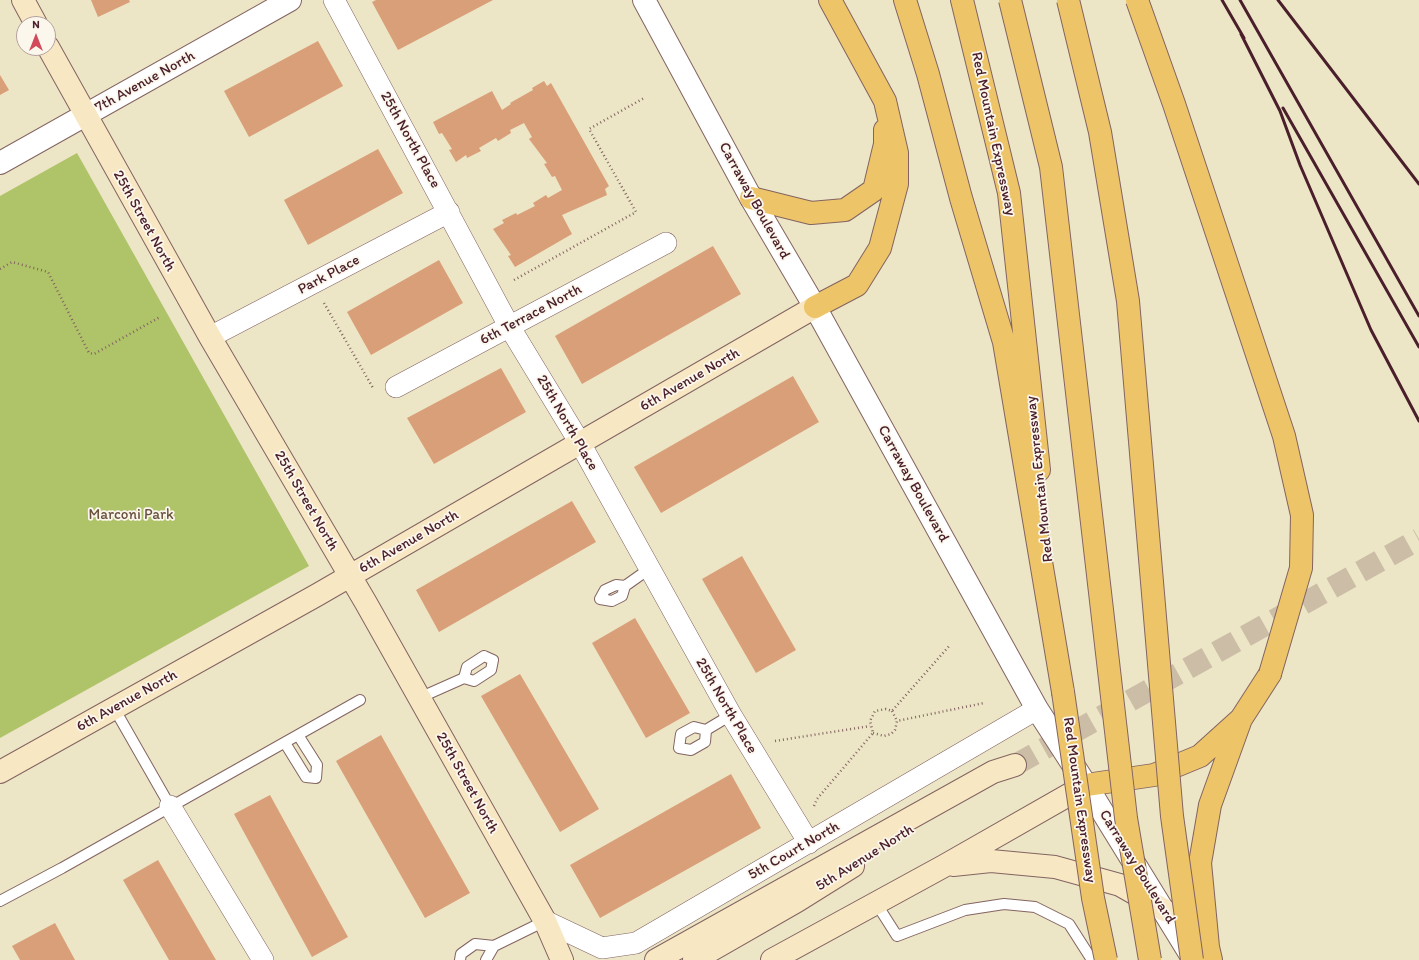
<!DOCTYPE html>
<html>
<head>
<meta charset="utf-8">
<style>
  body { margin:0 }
  #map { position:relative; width:1419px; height:960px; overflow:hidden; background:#ece5c6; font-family:Itim,sans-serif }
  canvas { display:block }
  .north { position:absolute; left:16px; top:16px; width:40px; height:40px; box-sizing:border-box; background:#fbf7ec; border:1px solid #b4a19f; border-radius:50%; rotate:0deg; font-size:11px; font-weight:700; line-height:16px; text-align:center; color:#4a1f2b }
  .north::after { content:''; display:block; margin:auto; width:14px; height:18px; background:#d1495b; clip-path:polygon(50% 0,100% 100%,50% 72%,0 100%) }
</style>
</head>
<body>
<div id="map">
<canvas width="1419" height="960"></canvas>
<div class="north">N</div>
</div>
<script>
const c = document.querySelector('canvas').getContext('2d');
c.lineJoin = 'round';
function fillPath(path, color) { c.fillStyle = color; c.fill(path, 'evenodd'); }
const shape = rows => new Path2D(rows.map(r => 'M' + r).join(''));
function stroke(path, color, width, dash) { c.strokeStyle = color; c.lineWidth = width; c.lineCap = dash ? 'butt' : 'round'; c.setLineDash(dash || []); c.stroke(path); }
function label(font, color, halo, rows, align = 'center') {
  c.font = font + ' Itim,sans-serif'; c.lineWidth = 3.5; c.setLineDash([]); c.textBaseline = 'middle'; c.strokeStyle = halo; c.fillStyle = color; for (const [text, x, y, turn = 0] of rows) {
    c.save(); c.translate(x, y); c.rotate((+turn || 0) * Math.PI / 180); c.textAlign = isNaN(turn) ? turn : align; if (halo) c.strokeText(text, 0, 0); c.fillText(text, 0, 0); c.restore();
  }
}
fillPath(shape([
  [77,153,309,566,0,738,0,196]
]), '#afc368');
fillPath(shape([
  [91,0,129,0,130,2,98,17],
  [376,0,493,0,398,50,372,2],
  [318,41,343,86,249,137,224,91],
  [0,75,9,90,0,95],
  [544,81,547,86,551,83,609,186,605,189,607,195,562,215,572,234,515,267,508,256,511,255,493,229,504,223,502,220,516,213,517,215,535,206,533,203,546,195,548,198,562,190,555,176,552,177,544,164,547,163,529,139,532,137,524,123,510,130,511,133,498,141,496,138,479,148,481,151,467,158,466,155,456,162,449,150,452,149,442,133,439,134,433,122,492,91,502,110,511,104,510,103,533,90,532,88],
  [378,149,403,193,308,245,284,200],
  [713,246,741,294,582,384,555,336],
  [439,260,463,303,371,355,347,312],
  [501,368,526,412,434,464,407,418],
  [793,376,819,422,661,513,634,467],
  [572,501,596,542,439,632,416,590],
  [742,556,796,650,756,673,702,579],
  [635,618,690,713,646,738,592,643],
  [520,674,599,809,560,832,481,696],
  [381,735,470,893,425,918,336,761],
  [731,774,761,828,600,918,570,865],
  [270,795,348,937,312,957,234,814],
  [158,860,216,960,169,960,123,880],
  [55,923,75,960,20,960,12,946]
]), '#d99f78');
stroke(shape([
  [1015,765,1419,539]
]), '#ccbda7', 22, [22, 11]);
const service = shape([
  [625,586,622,596,612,601,600,599,605,590,616,585,625,586,649,569],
  [484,656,493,660,491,670,474,681,464,678,467,667,484,656],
  [419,698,464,678],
  [114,708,170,806],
  [706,730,705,742,691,750,679,748,681,734,694,727,706,730,731,715],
  [285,743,306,777,316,778,317,765,298,735],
  [0,901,62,868,360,700],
  [876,903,897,936,965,910,1004,904,1035,907,1069,924,1092,960],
  [460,960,461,954,475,944,494,946,545,921],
  [486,960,494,946]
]);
const minor = shape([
  [334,0,509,326,580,443,731,715,809,843],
  [210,337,449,212],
  [396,387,666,243],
  [170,806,263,960],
  [545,921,602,948,636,943,1037,709]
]);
const tertiary = shape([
  [644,0,751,198,815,307,1037,709,1086,785,1192,957],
  [0,163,290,0]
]);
const secondary = shape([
  [23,0,36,24],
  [48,47,210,337,366,603,545,921,562,960],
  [0,772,317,595,815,307],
  [953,865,991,861,1055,867,1120,885,1164,910],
  [656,960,993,772,1015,765],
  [694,960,797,901,853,866],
  [772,960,944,866,1086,785]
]);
const motorway = shape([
  [905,0,928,74,961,198,1004,342,1063,692],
  [962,0,1009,193,1039,470],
  [751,198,811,213,845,210,874,190,885,144,885,130],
  [815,307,857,285,880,248,897,184,897,153,885,101,830,0],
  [1086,785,1154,775,1200,756,1241,719,1270,674],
  [1211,960,1208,947,1200,863,1210,805,1241,719]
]);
stroke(service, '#836461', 12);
stroke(minor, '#836461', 22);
stroke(tertiary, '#836461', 24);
stroke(secondary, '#836461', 24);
stroke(motorway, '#836461', 24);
stroke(shape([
  [0,269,12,262,48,272,89,353,94,354,160,317],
  [514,280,636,212,589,129,644,98],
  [324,303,373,388],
  [892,711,897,721],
  [873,733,884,736,891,734,895,730,897,721,984,703],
  [775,741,870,726],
  [814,806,817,799,873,733,870,721,875,711,886,709,892,711,950,645]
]), '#836461', 2.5, [1, 3]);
stroke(service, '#fff', 10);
stroke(minor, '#fff', 21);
stroke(tertiary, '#fff', 22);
stroke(secondary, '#f8e7c3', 22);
stroke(motorway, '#eec469', 22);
stroke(shape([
  [1222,0,1244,38],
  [1240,0,1419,316],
  [1278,0,1419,184],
  [1241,34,1280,111,1300,165,1371,330,1419,421],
  [1283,108,1419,347]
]), '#4a1f2b', 3);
const motorwayBridge = shape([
  [1010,0,1051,167,1126,818,1150,960],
  [1068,0,1100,132,1128,301,1172,816,1192,960],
  [1137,0,1174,104,1284,436,1302,515,1301,568,1270,674],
  [1063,692,1093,898,1106,960]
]);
stroke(motorwayBridge, '#836461', 24, []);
stroke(motorwayBridge, '#eec469', 22);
label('15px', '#4a1f2b', '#fbf7ec', [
  ["7th Avenue North",145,82,-29],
  ["Red Mountain Expressway",993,134,78],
  ["25th North Place",410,140,61],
  ["Carraway Boulevard",754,201,61],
  ["25th Street North",144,221,61],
  ["Park Place",329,275,-28],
  ["6th Terrace North",531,315,-28],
  ["6th Avenue North",690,380,-30],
  ["25th North Place",567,423,60],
  ["Red Mountain Expressway",1040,479,-96],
  ["Carraway Boulevard",913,484,61],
  ["25th Street North",306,501,60],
  ["6th Avenue North",409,542,-30],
  ["6th Avenue North",127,701,-29],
  ["25th North Place",726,706,60],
  ["25th Street North",467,783,61],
  ["Red Mountain Expressway",1079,800,82],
  ["5th Court North",794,851,-30],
  ["5th Avenue North",865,858,-32],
  ["Carraway Boulevard",1137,867,58]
]);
label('15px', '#68503d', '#fbf7ec', [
  ["Marconi Park",131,515]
]);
</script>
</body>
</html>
